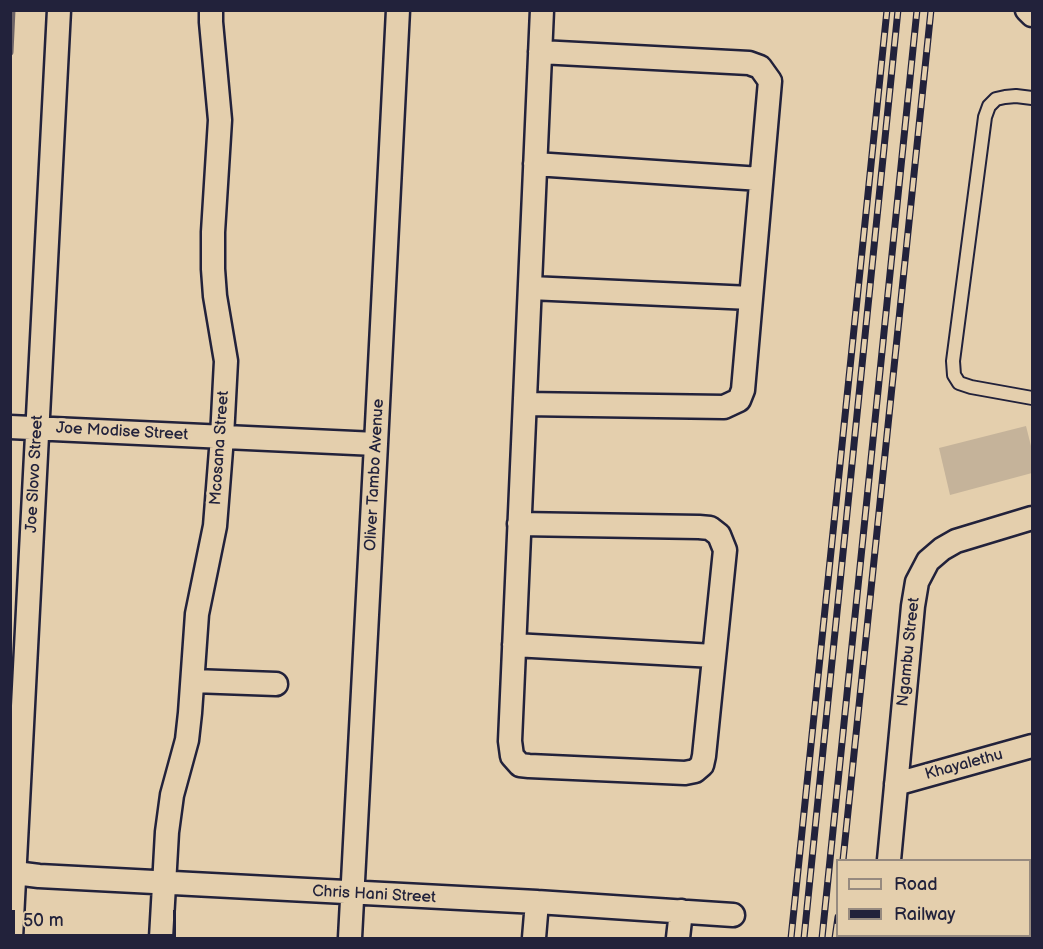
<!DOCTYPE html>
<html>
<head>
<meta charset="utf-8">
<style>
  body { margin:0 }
  #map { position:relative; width:1043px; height:949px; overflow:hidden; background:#e4cfad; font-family:"Balsamiq Sans",sans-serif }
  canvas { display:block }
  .frame { position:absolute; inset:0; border:12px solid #22223b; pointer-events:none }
  .legend { position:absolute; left:836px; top:859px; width:195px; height:78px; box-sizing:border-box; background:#e4cfad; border:2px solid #968a7f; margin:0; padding:8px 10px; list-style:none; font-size:18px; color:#22223b }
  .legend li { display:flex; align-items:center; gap:12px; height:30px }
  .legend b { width:30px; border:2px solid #968a7f }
  .scale { position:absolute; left:12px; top:910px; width:164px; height:27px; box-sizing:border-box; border:3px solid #22223b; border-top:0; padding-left:8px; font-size:18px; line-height:21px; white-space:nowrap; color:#22223b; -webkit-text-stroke:4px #e4cfad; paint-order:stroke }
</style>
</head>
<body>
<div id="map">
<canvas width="1043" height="949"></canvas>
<div class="frame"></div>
<ul class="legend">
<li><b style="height:8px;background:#e4cfad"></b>Road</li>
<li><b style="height:8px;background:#22223b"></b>Railway</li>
</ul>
<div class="scale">50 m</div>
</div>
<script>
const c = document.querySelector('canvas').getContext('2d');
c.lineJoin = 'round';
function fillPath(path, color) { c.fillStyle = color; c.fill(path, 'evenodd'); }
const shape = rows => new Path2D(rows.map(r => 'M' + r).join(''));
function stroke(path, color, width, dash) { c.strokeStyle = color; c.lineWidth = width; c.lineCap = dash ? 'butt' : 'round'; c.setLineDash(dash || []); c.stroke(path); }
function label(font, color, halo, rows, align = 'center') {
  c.font = font + ' "Balsamiq Sans",sans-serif'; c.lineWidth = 6; c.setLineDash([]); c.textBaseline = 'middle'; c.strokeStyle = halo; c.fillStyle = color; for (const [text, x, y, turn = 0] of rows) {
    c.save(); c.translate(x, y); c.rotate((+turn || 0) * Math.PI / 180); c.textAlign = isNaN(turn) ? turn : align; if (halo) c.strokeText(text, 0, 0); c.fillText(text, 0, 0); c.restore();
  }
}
fillPath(shape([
  [1026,426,1032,450,1032,473,950,495,939,448]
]), '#c5b39a');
stroke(shape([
  [10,52,12,10]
]), '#6c6366', 7);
const service = shape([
  [1032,98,1016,96,1005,97,996,99,989,106,985,117,953,361,954,375,959,383,971,387,1032,398]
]);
const minor = shape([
  [1027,10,1032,15],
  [535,164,761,179],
  [530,288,751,298],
  [525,404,724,407,739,400,743,390,770,81,760,67,749,63,540,52],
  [10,427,376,444],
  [519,524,699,527,710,528,719,535,725,550,704,756,702,765,695,771,685,773,529,766,520,765,512,756,510,741,542,10],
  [514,645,714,656],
  [193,681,276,684],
  [896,784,1032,746],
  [889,860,913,606,917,582,928,561,942,549,956,541,1032,518],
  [15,873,39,876,537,902,733,915],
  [11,938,59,10],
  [161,938,167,832,172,795,187,740,190,713,197,614,215,526,222,437,226,361,215,296,213,269,213,232,220,120,211,22,211,10],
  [350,938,376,444,398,10],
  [534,938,537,902],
  [678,938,681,911],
  [881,938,882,936]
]);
stroke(service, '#22223b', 16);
stroke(minor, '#22223b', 27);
stroke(service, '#e4cfad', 12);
stroke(minor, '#e4cfad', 22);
const rail = shape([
  [843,860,931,10],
  [791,938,887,10],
  [804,938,898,10],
  [822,938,917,10],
  [835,938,838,917]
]);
stroke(rail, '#22223b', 7);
stroke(rail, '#e4cfad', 4.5, [14]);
label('16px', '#22223b', '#e4cfad', [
  ["Joe Modise Street",122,432,3],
  ["Mcosana Street",220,448,-86],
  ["Joe Slovo Street",35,474,-87],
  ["Oliver Tambo Avenue",375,475,-87],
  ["Ngambu Street",909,652,-84],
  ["Khayalethu",964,765,-15],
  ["Chris Hani Street",374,895,3]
]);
</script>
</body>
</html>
